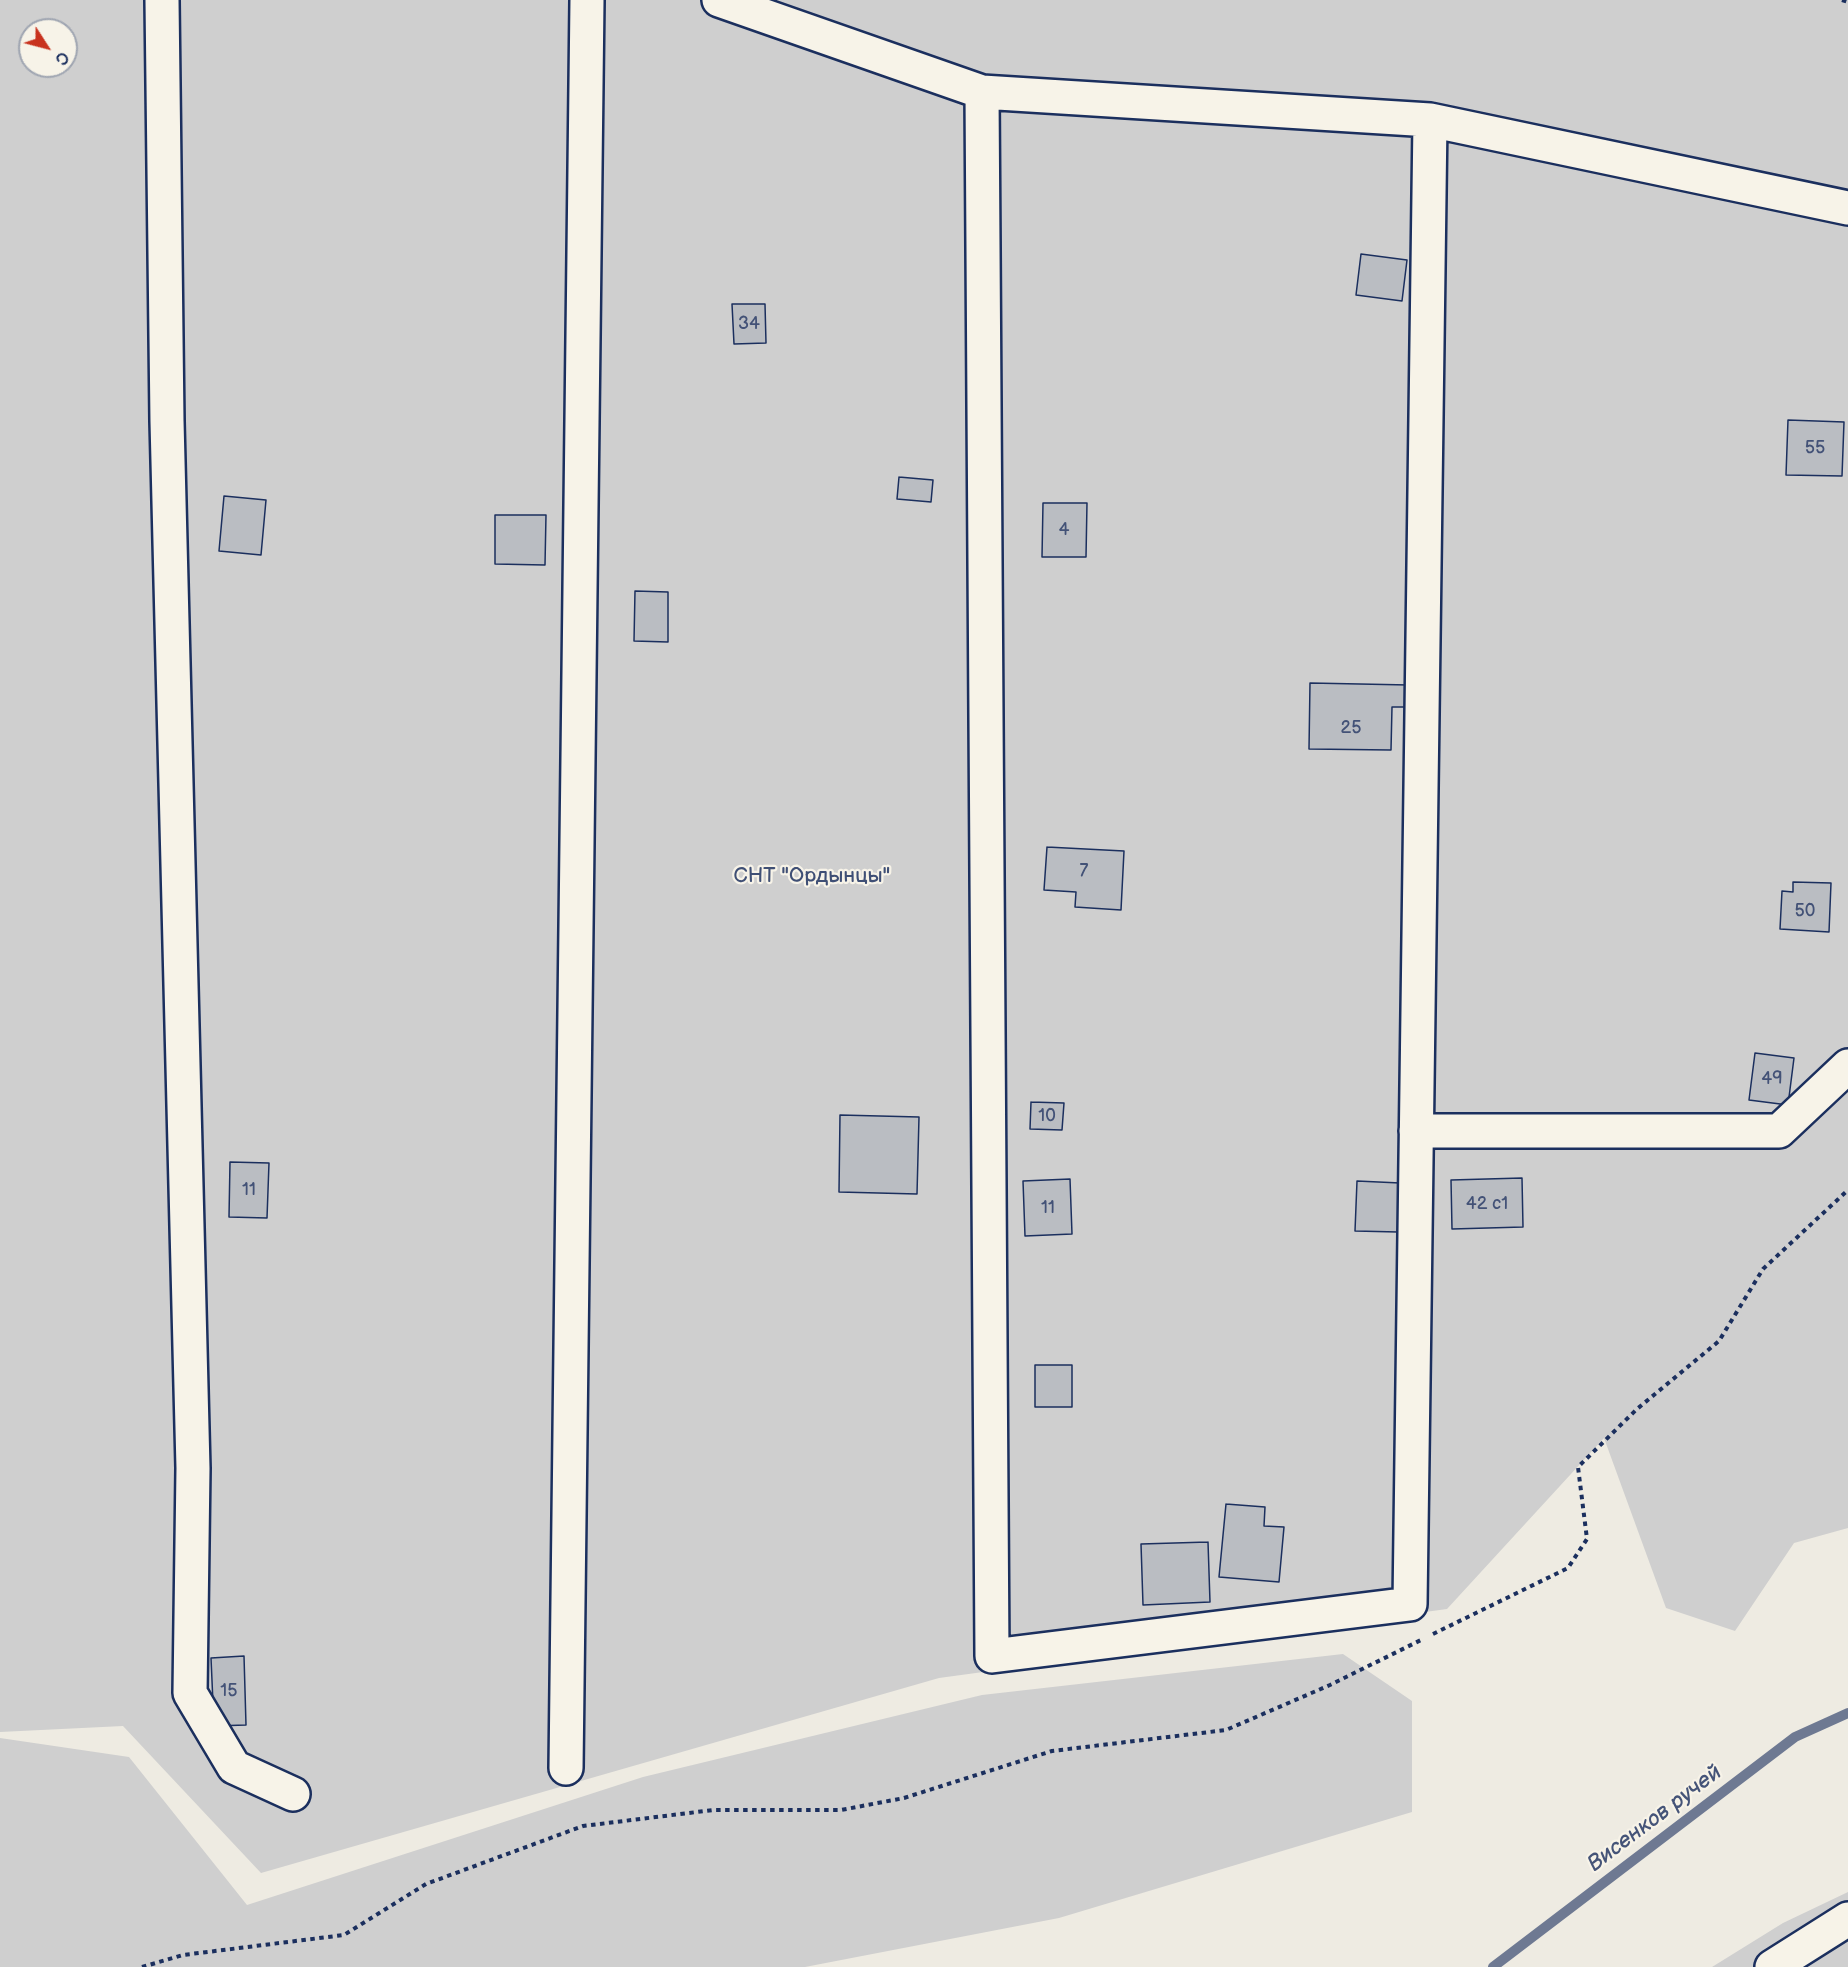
<!DOCTYPE html>
<html>
<head>
<meta charset="utf-8">
<style>
  body { margin:0 }
  #map { position:relative; width:1848px; height:1967px; overflow:hidden; background:#eeebe2; font-family:"Balsamiq Sans",sans-serif }
  canvas { display:block }
  .north { position:absolute; left:18px; top:18px; width:60px; height:60px; box-sizing:border-box; background:#f7f3e8; border:2px solid #9fa5b1; border-radius:50%; rotate:126deg; font-size:16px; font-weight:700; line-height:24px; text-align:center; color:#1b2f5e }
  .north::after { content:''; display:block; margin:auto; width:21px; height:27px; background:#c8321e; clip-path:polygon(50% 0,100% 100%,50% 72%,0 100%) }
</style>
</head>
<body>
<div id="map">
<canvas width="1848" height="1967"></canvas>
<div class="north">С</div>
</div>
<script>
const c = document.querySelector('canvas').getContext('2d');
c.lineJoin = 'round';
function fillPath(path, color) { c.fillStyle = color; c.fill(path, 'evenodd'); }
const shape = rows => new Path2D(rows.map(r => 'M' + r).join(''));
function stroke(path, color, width, dash) { c.strokeStyle = color; c.lineWidth = width; c.lineCap = dash ? 'butt' : 'round'; c.setLineDash(dash || []); c.stroke(path); }
function label(font, color, halo, rows, align = 'center') {
  c.font = font + ' "Balsamiq Sans",sans-serif'; c.lineWidth = 4.5; c.setLineDash([]); c.textBaseline = 'middle'; c.strokeStyle = halo; c.fillStyle = color; for (const [text, x, y, turn = 0] of rows) {
    c.save(); c.translate(x, y); c.rotate((+turn || 0) * Math.PI / 180); c.textAlign = isNaN(turn) ? turn : align; if (halo) c.strokeText(text, 0, 0); c.fillText(text, 0, 0); c.restore();
  }
}
fillPath(shape([
  [0,0,1848,0,1848,1528,1794,1543,1735,1631,1666,1608,1604,1438,1447,1609,939,1678,261,1873,123,1726,0,1732],
  [30,30,66,30,66,66,30,66],
  [1343,1654,1412,1701,1412,1812,1059,1918,805,1967,0,1967,0,1738,129,1757,247,1905,643,1777,982,1695],
  [1848,1892,1848,1967,1712,1967,1783,1923]
]), '#cfcfcf');
stroke(shape([
  [1493,1967,1795,1737,1848,1713]
]), '#6e7992', 10);
const building = shape([
  [1361,254,1407,260,1402,301,1356,295,1361,254],
  [732,304,765,304,766,343,734,344,732,304],
  [1788,420,1844,422,1842,476,1786,475,1788,420],
  [899,477,933,480,931,502,897,499,899,477],
  [224,496,266,500,261,555,219,551,224,496],
  [1043,503,1087,503,1086,557,1042,557,1043,503],
  [495,515,546,515,545,565,495,564,495,515],
  [635,591,668,592,668,642,634,641,635,591],
  [1310,683,1409,685,1408,707,1392,707,1391,750,1309,749,1310,683],
  [1047,847,1124,851,1121,910,1075,907,1076,892,1044,890,1047,847],
  [1793,882,1831,883,1829,932,1780,929,1782,891,1793,892,1793,882],
  [1755,1053,1794,1058,1788,1105,1749,1100,1755,1053],
  [1031,1102,1064,1103,1062,1130,1030,1129,1031,1102],
  [840,1115,919,1117,917,1194,839,1192,840,1115],
  [230,1162,269,1163,267,1218,229,1217,230,1162],
  [1522,1178,1523,1227,1452,1229,1451,1180,1522,1178],
  [1070,1179,1072,1234,1025,1236,1023,1181,1070,1179],
  [1357,1181,1400,1183,1398,1232,1355,1231,1357,1181],
  [1035,1365,1072,1365,1072,1407,1035,1407,1035,1365],
  [1226,1504,1265,1507,1264,1526,1284,1527,1279,1582,1219,1577,1226,1504],
  [1208,1542,1210,1602,1143,1605,1141,1544,1208,1542],
  [244,1656,246,1725,214,1726,211,1658,244,1656]
]);
fillPath(building, '#babdc2');
stroke(building, '#1b2f5e', 1.5);
const minor = shape([
  [162,0,167,421,193,1468,190,1693,234,1767,293,1794],
  [719,0,982,92,1430,120,1848,208],
  [982,92,992,1656,1410,1604,1430,120],
  [1416,1131,1779,1131,1848,1066],
  [566,1768,587,0],
  [1772,1967,1848,1919]
]);
stroke(minor, '#1b2f5e', 38);
stroke(shape([
  [1842,0,1848,2],
  [1433,1634,1568,1568,1587,1539,1578,1467,1637,1409,1719,1341,1763,1269,1848,1190],
  [142,1967,183,1955,344,1935,426,1884,583,1826,713,1810,841,1810,904,1798,1052,1751,1226,1730,1330,1685,1421,1640]
]), '#1b2f5e', 4, [4.5, 4.5]);
stroke(minor, '#f7f3e8', 33);
label('18px', '#435277', null, [
  ["34",749,324],
  ["55",1815,448],
  ["4",1064,530],
  ["25",1351,728],
  ["7",1084,871],
  ["50",1805,911],
  ["49",1772,1079],
  ["10",1047,1116],
  ["11",249,1190],
  ["42 с1",1487,1204],
  ["11",1048,1208],
  ["15",229,1691]
]);
label('21px', '#3f4f75', '#f7f3e8', [
  ["СНТ \"Ордынцы\"",812,877]
]);
label('italic 22px', '#455478', '#f7f3e8', [
  ["Висенков ручей",1655,1819,-37]
]);
</script>
</body>
</html>
